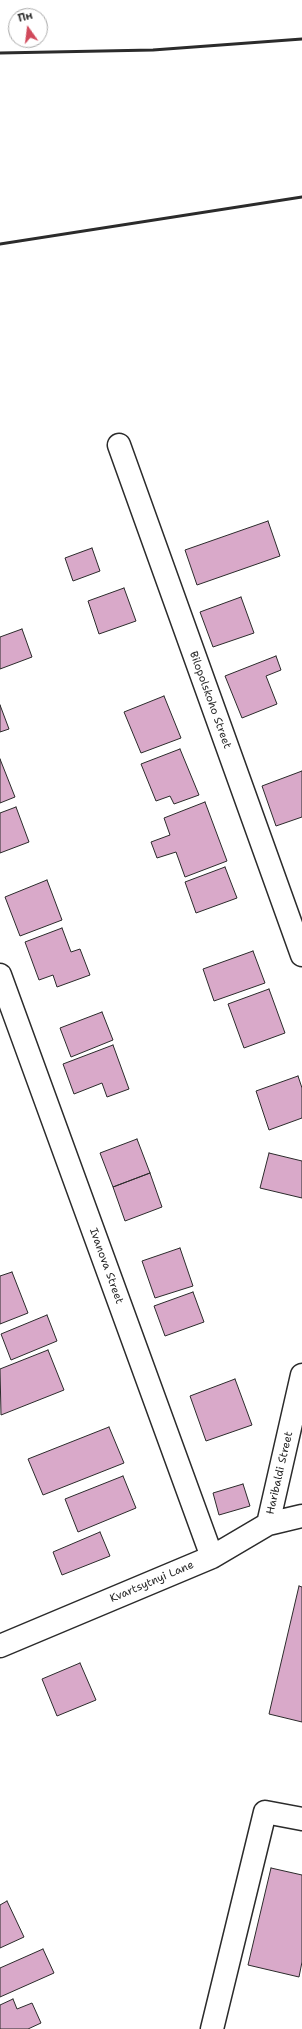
<!DOCTYPE html>
<html>
<head>
<meta charset="utf-8">
<style>
  body { margin:0 }
  #map { position:relative; width:302px; height:2029px; overflow:hidden; background:#fff; font-family:"Shantell Sans",sans-serif }
  canvas { display:block }
  .north { position:absolute; left:8px; top:8px; width:40px; height:40px; box-sizing:border-box; background:#fff; border:1px solid #aaa; border-radius:50%; rotate:346deg; font-size:11px; font-weight:700; line-height:16px; text-align:center; color:#2b2b2b }
  .north::after { content:''; display:block; margin:auto; width:14px; height:18px; background:#d1495b; clip-path:polygon(50% 0,100% 100%,50% 72%,0 100%) }
</style>
</head>
<body>
<div id="map">
<canvas width="302" height="2029"></canvas>
<div class="north">Пн</div>
</div>
<script>
const c = document.querySelector('canvas').getContext('2d');
c.lineJoin = 'round';
function fillPath(path, color) { c.fillStyle = color; c.fill(path, 'evenodd'); }
const shape = rows => new Path2D(rows.map(r => 'M' + r).join(''));
function stroke(path, color, width, dash) { c.strokeStyle = color; c.lineWidth = width; c.lineCap = dash ? 'butt' : 'round'; c.setLineDash(dash || []); c.stroke(path); }
function label(font, color, halo, rows, align = 'center') {
  c.font = font + ' "Shantell Sans",sans-serif'; c.lineWidth = 3; c.setLineDash([]); c.textBaseline = 'middle'; c.strokeStyle = halo; c.fillStyle = color; for (const [text, x, y, turn = 0] of rows) {
    c.save(); c.translate(x, y); c.rotate((+turn || 0) * Math.PI / 180); c.textAlign = isNaN(turn) ? turn : align; if (halo) c.strokeText(text, 0, 0); c.fillText(text, 0, 0); c.restore();
  }
}
const building = shape([
  [268,521,280,556,197,585,185,550,268,521],
  [92,548,100,571,73,581,65,558,92,548],
  [124,588,136,621,99,634,88,601,124,588],
  [241,597,254,633,213,647,200,612,241,597],
  [22,629,32,657,0,669,0,637,22,629],
  [276,656,281,670,266,676,277,704,242,718,225,676,276,656],
  [164,696,181,738,141,753,124,712,164,696],
  [0,705,9,729,0,732,0,705],
  [180,749,199,795,174,804,170,796,156,801,141,764,180,749],
  [0,759,15,797,0,803,0,759],
  [302,771,302,817,276,826,262,786,302,771],
  [205,802,227,861,185,877,176,852,157,858,151,842,170,835,164,818,205,802],
  [16,807,29,842,0,853,0,813,16,807],
  [225,867,237,898,196,913,185,882,225,867],
  [47,880,62,920,20,936,5,897,47,880],
  [62,928,71,952,80,949,90,975,57,987,53,975,39,980,25,942,62,928],
  [253,951,265,983,214,1001,203,969,253,951],
  [269,989,285,1033,244,1048,228,1004,269,989],
  [102,1012,113,1040,71,1057,60,1028,102,1012],
  [113,1045,129,1089,107,1097,102,1083,74,1094,63,1064,113,1045],
  [298,1076,302,1088,302,1118,269,1130,256,1091,298,1076],
  [137,1139,150,1173,113,1187,100,1153,137,1139],
  [269,1153,302,1161,302,1198,260,1188,269,1153],
  [150,1173,162,1207,125,1221,113,1187,150,1173],
  [180,1248,193,1286,155,1298,142,1261,180,1248],
  [12,1272,28,1313,0,1324,0,1276,12,1272],
  [193,1292,204,1322,165,1336,154,1306,193,1292],
  [47,1315,57,1341,11,1360,1,1334,47,1315],
  [48,1350,64,1390,1,1415,0,1369,48,1350],
  [235,1379,252,1425,206,1441,190,1396,235,1379],
  [109,1427,124,1463,43,1495,28,1459,109,1427],
  [123,1476,136,1508,78,1532,65,1499,123,1476],
  [243,1484,250,1506,219,1515,213,1493,243,1484],
  [100,1532,110,1556,62,1575,53,1552,100,1532],
  [299,1586,302,1587,302,1722,269,1714,299,1586],
  [80,1663,96,1700,57,1716,42,1679,80,1663],
  [271,1868,302,1875,302,1962,299,1977,248,1965,271,1868],
  [7,1901,24,1937,0,1948,0,1905,7,1901],
  [43,1949,54,1973,0,1997,0,1968,43,1949],
  [13,1999,17,2009,32,2003,41,2023,28,2029,0,2029,0,2005,13,1999]
]);
fillPath(building, '#d9a9c9');
stroke(building, '#2b2b2b', 1);
const minor = shape([
  [119,445,302,955],
  [0,975,212,1557],
  [268,1524,302,1375],
  [0,1646,212,1557,268,1524,302,1516],
  [212,2029,265,1812,302,1819]
]);
stroke(minor, '#2b2b2b', 25);
stroke(minor, '#fff', 22);
stroke(shape([
  [0,53,153,50,302,39],
  [0,244,302,197]
]), '#2b2b2b', 3);
label('11px', '#2b2b2b', '#fff', [
  ["Bilopolskoho Street",210,700,70],
  ["Ivanova Street",106,1266,70],
  ["Haribaldi Street",280,1473,-77],
  ["Kvartsytnyi Lane",152,1582,-23]
]);
</script>
</body>
</html>
